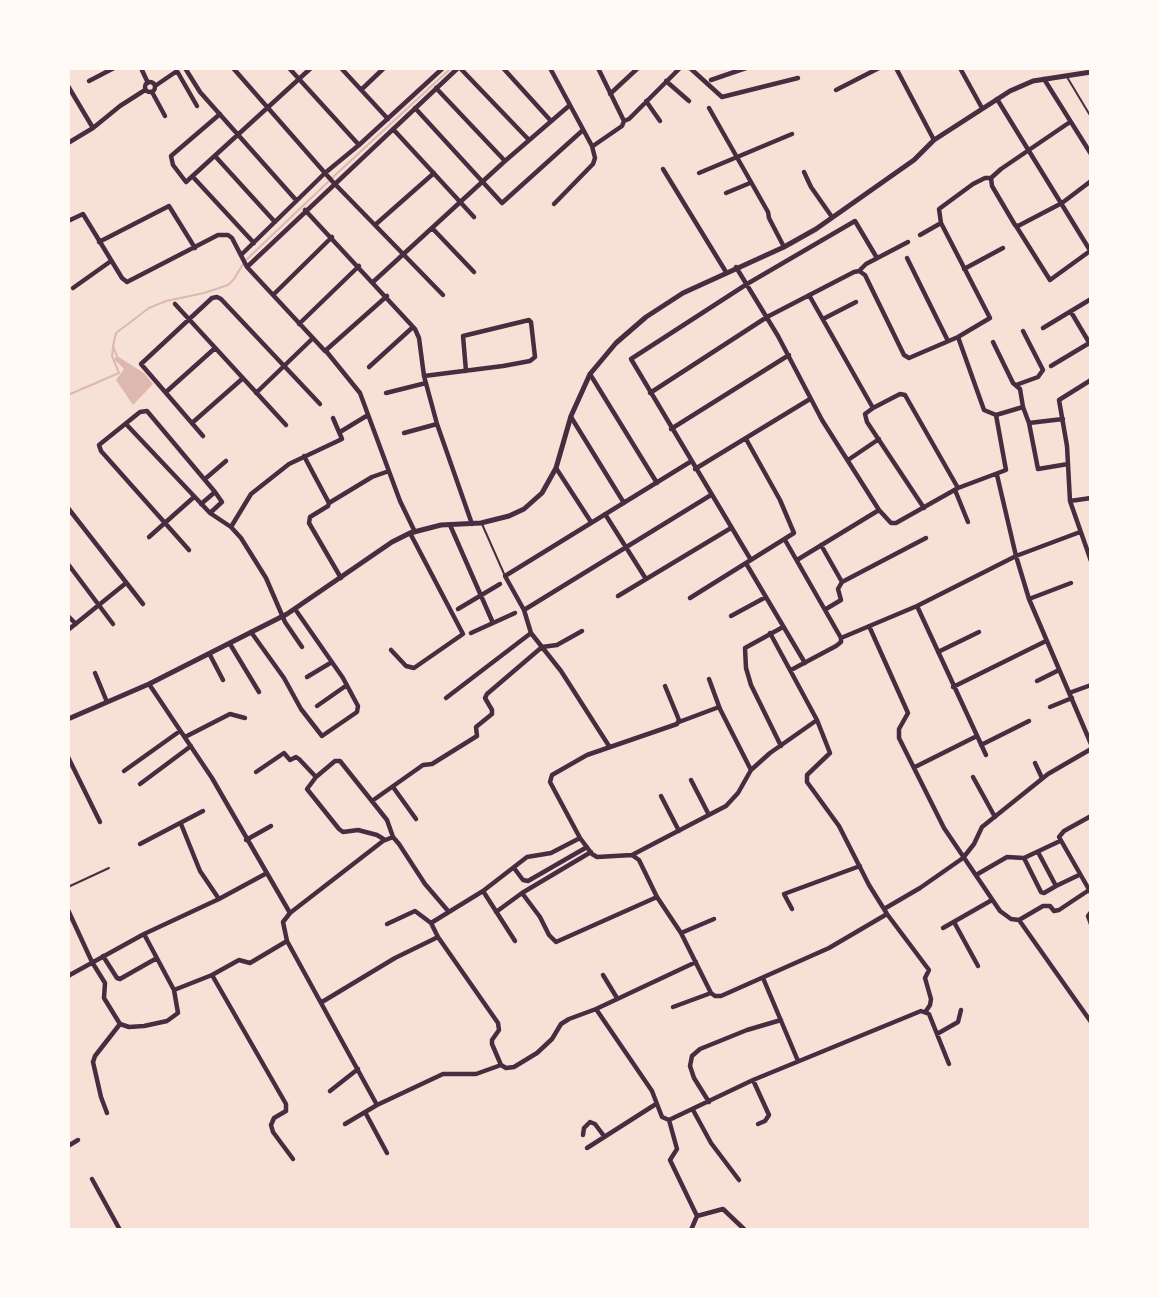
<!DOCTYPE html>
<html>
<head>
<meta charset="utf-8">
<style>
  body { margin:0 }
  #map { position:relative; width:1159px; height:1298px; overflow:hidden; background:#f7e1d7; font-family:"Varela Round",sans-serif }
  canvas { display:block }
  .frame { position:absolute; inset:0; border:70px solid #fffaf5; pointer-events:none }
</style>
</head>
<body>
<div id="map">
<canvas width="1159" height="1298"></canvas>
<div class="frame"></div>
</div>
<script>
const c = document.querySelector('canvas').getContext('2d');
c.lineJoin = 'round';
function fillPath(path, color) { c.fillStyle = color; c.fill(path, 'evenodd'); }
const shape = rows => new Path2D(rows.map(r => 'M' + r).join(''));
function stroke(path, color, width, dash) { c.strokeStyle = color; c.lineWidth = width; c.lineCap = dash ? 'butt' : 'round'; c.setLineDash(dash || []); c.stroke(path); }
fillPath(shape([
  [117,356,144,373,153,384,133,405,116,380,124,369,114,359]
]), '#dcb8b0');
stroke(shape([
  [332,178,451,68],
  [246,260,328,182],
  [117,356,113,346,116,333,149,308,166,301,204,293,228,285,234,279,243,264],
  [68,395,119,373,112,356,113,348]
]), '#dcb8b0', 2);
stroke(shape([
  [1067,77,1091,117],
  [482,524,505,576],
  [68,887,109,868]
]), '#4a2c40', 2);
stroke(shape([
  [141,68,148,83],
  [185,68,200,92,296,200],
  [233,68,332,181,443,295],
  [289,68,359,145],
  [341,68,388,119],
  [460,68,529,140],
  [503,68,551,121],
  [550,68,592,146,595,158,593,164,554,204],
  [598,68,624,121],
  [690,68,722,97,798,78],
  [896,68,934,140],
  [960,68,982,108],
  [1044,79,1091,154],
  [711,80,746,68],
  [89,81,114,68],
  [666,81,689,101],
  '145 87a5 5 0 1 1 10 0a5 5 0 1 1-10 0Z',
  [68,86,93,128],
  [155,86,177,71,197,106],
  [436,88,505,161],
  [361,90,384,68],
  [836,90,879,68],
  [152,92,165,116],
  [610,94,638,68],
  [997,99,1091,252],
  [646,101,660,121],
  [415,108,502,203,583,130],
  [709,108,768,212,769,218,784,247],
  [220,114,171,156,173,165,186,182,311,68],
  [1070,122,1001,169,991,178,992,186,1015,225,1018,226,1062,203,1091,181],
  [393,129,474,217],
  [68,143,93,128,120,106,145,90],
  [593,146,622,126,624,121,629,119,680,68],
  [215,156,275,222],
  [663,169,726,272],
  [804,172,811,187,832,217],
  [699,173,792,134],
  [193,177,254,243],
  [726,193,750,183],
  [305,210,415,329,419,338,424,376,437,424,472,524],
  [68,221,83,214,122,278,127,282,218,235,228,235,232,238,247,267,325,351,387,296],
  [375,225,434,173],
  [1016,226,1050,280,1090,251],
  [433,229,474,272],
  [920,235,941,223],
  [99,242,169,206,195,248],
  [241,255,325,173,359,145,443,68],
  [907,258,948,341],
  [247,267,458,68],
  [736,267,778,336,822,420,879,510,891,523,896,523,958,488,1006,470,996,415],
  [964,269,1003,248],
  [859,271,866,264,908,242],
  [373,282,505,161,570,105],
  [73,288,111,261],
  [273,295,332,237],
  [809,295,873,408],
  [175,304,286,425],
  [1071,312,1090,344],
  [823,319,856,302],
  [299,324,359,266],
  [1043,328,1091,299],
  [958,337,984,410,996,415],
  [993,342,1013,383,1020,389,1023,407],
  [326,351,360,393,400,501,415,532],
  [1051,366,1091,342],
  [369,367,413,327],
  [590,374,657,483],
  [424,376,503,366,530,361,535,357,531,322,529,320,463,336,466,371],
  [1091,380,1059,400,1067,446,1070,501,1091,561],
  [1016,385,1038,377,1043,370,1023,331],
  [166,392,214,349],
  [256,393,312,339],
  [386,393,426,383],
  [650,393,767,317,854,272,859,271,865,275,904,355,909,358,958,337,990,318,941,223,939,209,973,184,985,178,991,178],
  [996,415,1023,407,1029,423,1063,419],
  [571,417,624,503],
  [192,423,242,379],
  [1029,423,1038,469,1068,464],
  [126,424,210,513,231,527,241,538,266,578,285,622,302,647],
  [671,429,789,355],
  [340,432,368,415],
  [404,433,437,424],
  [203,436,141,364,212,298,217,297,221,299,320,404],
  [304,456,329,503,328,506,310,517,309,523,341,578],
  [848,460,879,439],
  [556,468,591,522],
  [695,469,810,399],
  [997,475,1016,556,1029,599,1091,744],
  [205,479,226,461],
  [955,490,968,522],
  [1070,501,1091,498],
  [329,503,372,477,389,471],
  [68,508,143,604],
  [924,508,867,422,865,414,873,408,900,394,905,395,958,488],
  [210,513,222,502,215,492],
  [605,514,646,579],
  [450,525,493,623],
  [231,527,251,494,289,464,342,439,333,418],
  [149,537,194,497],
  [785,540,841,638],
  [821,545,842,582],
  [189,550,101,451,99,445,140,412,147,411,215,492,201,504],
  [751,560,631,359,747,284,855,221,877,258],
  [797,560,879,510],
  [68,564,113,624],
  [747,565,805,663],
  [618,596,731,528],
  [690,598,794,533,780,500,746,439],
  [1029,599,1071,583],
  [917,606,986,755],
  [458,609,500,584],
  [826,609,841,600,838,589,842,582,926,538],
  [524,610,711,495],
  [68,616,76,624],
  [731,616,766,597],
  [869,626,908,713,899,729,899,738,944,828,1000,911,1011,919,1019,920,1043,906,1050,906,1054,911,1059,910,1089,890],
  [68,630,126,583],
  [582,631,557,645,542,647,531,633,524,610,505,576,690,462],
  [251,632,284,678,301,709,322,736,357,712,358,706,343,678,295,609],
  [471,633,515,613],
  [770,633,817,720,830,753,807,775,807,782,839,826,869,885,884,909],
  [841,638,917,606,1016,556,1080,532],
  [230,644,259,692],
  [391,650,406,666,414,668,463,634,410,533],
  [938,652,979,632],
  [210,655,223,680],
  [791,670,836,646,841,642,841,638],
  [95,673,107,702],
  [307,677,332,662],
  [709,679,720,709,751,770],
  [1037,681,1059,670],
  [149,684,212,778,290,913],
  [665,686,679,720,677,724,587,755,552,775,550,782,580,838,592,854,597,857,632,855,639,860,657,897,681,933,711,993,715,996,721,996,829,948,887,914,884,909],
  [953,687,1046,641],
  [1069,693,1091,685],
  [446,698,531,633],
  [317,706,347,685],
  [1050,707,1072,698],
  [679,722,719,707],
  [185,737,230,714,245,718],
  [981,745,1029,721],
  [781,746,751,685,746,668,745,648,783,627],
  [68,757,100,822],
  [1035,763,1042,778],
  [915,767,977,736],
  [124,771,180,731],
  [256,772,284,753,290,760,296,757,299,759,316,777,335,761,340,761,387,820,393,837],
  [316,777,307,789,339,829,343,832,358,830,377,835,385,840],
  [973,777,995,817],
  [691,780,709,815],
  [140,784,191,746],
  [393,787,416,819],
  [661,796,679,831],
  [372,801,423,765,432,764,477,736,476,727,492,714,492,710,485,698,487,694,542,647,561,671,609,746],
  [1091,816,1064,831,1059,837,1091,893],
  [181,824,200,871,219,899],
  [246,840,271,826],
  [140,844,203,811],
  [632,855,726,806,738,793,751,770,770,753,817,720],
  [1024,858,1041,892,1044,893,1056,886,1038,852],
  [514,868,523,880,528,881,587,847],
  [976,875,1007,857,1024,858,1060,841],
  [1056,886,1079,875],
  [483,891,515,941],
  [522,893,591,852],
  [792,909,784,894,860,866],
  [884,909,920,888,963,858,974,844,982,827,1048,774,1091,749],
  [68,910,92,962,105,983,104,998,120,1024],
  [449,912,425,884,399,844,393,837,383,841,290,913,283,922,287,941,377,1105,443,1074,476,1074,501,1065,506,1068,514,1067,537,1053,552,1039,561,1024,569,1019,596,1009,696,962],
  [496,912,522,893,540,917,549,935,556,942,657,897],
  [1091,912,1088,916,1091,924],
  [887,914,929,970,925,978,931,999,930,1005,926,1011],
  [1019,920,1091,1022],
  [954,922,978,966],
  [387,924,415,911,431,923],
  [943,928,992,900],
  [681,933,714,919],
  [103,956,117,978,120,979,157,958],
  [212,975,286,1104,286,1111,274,1118,271,1125,273,1132,293,1159],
  [603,975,617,998],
  [68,976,144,934,219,899,267,873],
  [763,978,798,1061],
  [174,990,212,975,239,960,250,963,287,941],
  [322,1002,395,958,438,937],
  [673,1007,711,993],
  [596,1009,652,1091,662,1117,669,1120],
  [120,1024,129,1027,144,1026,167,1021,178,1013,174,990,144,934],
  [937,1034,958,1022,961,1010],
  [501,1065,492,1044,492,1040,499,1030,498,1023,438,937,431,923,483,891,527,857,551,853,580,838],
  [753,1080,769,1115,765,1121,758,1124],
  [330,1091,358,1069],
  [709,1102,694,1078,690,1066,692,1056,700,1049,747,1030,781,1020],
  [693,1110,711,1143,739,1180],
  [365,1112,387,1153],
  [107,1113,101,1097,93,1062,95,1056,120,1024],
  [669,1120,753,1080,921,1011,929,1014,949,1064],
  [669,1120,677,1149,670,1160,697,1216,691,1230],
  [345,1124,377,1105],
  [583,1135,584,1128,590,1122,595,1124,604,1136],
  [68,1146,78,1140],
  [587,1148,656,1104],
  [92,1179,120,1230],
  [697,1216,723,1209,745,1230]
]), '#4a2c40', 4.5);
stroke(shape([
  [68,719,149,684,287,614,392,542,410,533,441,525,481,523,509,516,524,509,542,493,556,468,571,416,590,374,616,343,646,317,683,293,784,247,816,229,914,160,934,140,1010,91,1033,81,1091,72]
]), '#4a2c40', 5);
</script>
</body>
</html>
